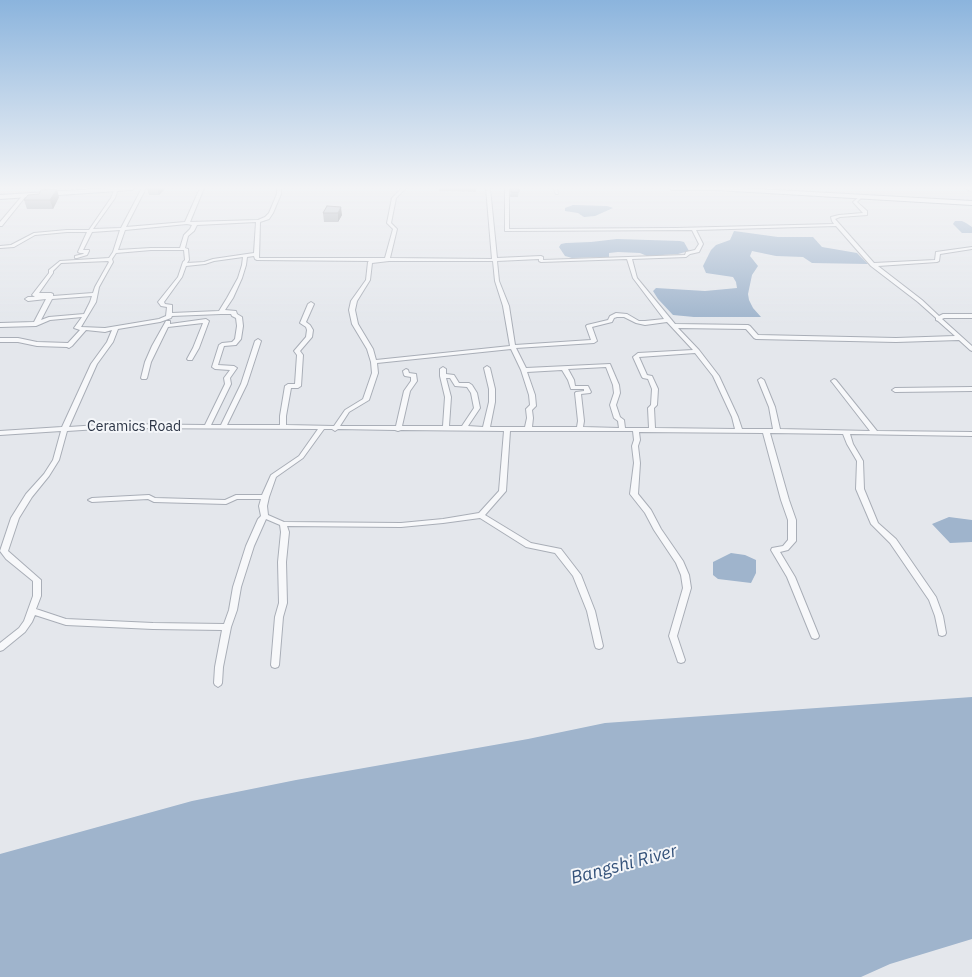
<!DOCTYPE html>
<html>
<head>
<meta charset="utf-8">
<style>
  body { margin:0 }
  canvas { display:block; background:#e4e7ec }
</style>
</head>
<body>
<canvas width="972" height="977"></canvas>
<script>
const c = document.querySelector('canvas').getContext('2d');
c.lineJoin = 'round';
function fillPath(path, color) { c.fillStyle = color; c.fill(path, 'evenodd'); }
const shape = rows => new Path2D(rows.map(r => 'M' + r).join(''));
function stroke(path, color, width, dash) { c.strokeStyle = color; c.lineWidth = width; c.lineCap = dash ? 'butt' : 'round'; c.setLineDash(dash || []); c.stroke(path); }
function label(font, color, halo, rows, align = 'center') {
  c.font = font + ' "IBM Plex Sans",sans-serif'; c.lineWidth = 4; c.setLineDash([]); c.textBaseline = 'middle'; c.strokeStyle = halo; c.fillStyle = color; for (const [text, x, y, turn = 0] of rows) {
    c.save(); c.translate(x, y); c.rotate((+turn || 0) * Math.PI / 180); c.textAlign = isNaN(turn) ? turn : align; if (halo) c.strokeText(text, 0, 0); c.fillText(text, 0, 0); c.restore();
  }
}
fillPath(shape([
  [573,205,607,206,613,208,595,216,584,217,578,213,565,211,565,208],
  [955,221,962,221,966,223,972,227,972,233,962,233,953,224],
  [734,231,778,237,813,237,822,247,857,253,868,264,812,263,803,257,776,256,752,251,750,256,758,266,752,275,748,294,749,300,753,308,761,317,694,317,673,315,658,299,653,291,656,288,705,291,737,288,736,282,733,277,706,273,703,266,711,250,716,245,730,240],
  [617,239,680,241,684,242,689,251,678,254,647,256,640,253,618,252,609,253,609,257,605,257,572,258,565,256,559,247,561,244,566,243,591,242],
  [949,517,972,520,972,542,950,543,932,524],
  [731,553,745,555,756,560,756,573,751,583,718,579,713,575,713,562],
  [972,697,972,939,890,964,861,977,0,977,0,854,192,801,296,780,528,739,605,723]
]), '#9fb4cc');
const minor = shape([
  [115,188,118,189,115,198,93,229,121,228,142,188,146,188,126,227,185,222,200,188,204,188,190,222,258,220,265,217,269,213,277,194,277,188,281,188,281,194,273,213,269,219,260,222,259,258,385,258,393,229,387,223,392,198,402,188,406,188,396,198,391,223,397,229,390,258,492,259,486,188,490,188,497,258,541,256,543,257,543,260,685,255,686,252,695,250,699,244,692,230,505,231,505,188,509,188,509,229,676,228,834,224,832,221,831,217,839,215,863,213,853,202,859,197,861,198,857,202,867,211,867,215,840,217,835,219,874,263,935,260,936,252,972,247,972,249,940,254,939,261,937,262,878,266,922,300,939,316,943,314,972,314,972,318,944,318,942,319,972,346,972,351,970,350,959,340,896,342,756,339,754,338,746,329,678,328,699,350,719,376,738,417,742,429,773,429,769,407,758,380,761,378,764,380,775,407,780,429,870,431,832,382,831,381,834,379,836,380,877,431,972,432,972,436,850,434,853,444,863,461,864,489,878,523,896,539,936,597,943,616,946,633,945,635,942,636,939,635,935,616,929,600,890,543,871,524,856,489,857,461,847,444,843,434,770,433,789,500,796,520,796,541,788,550,780,552,795,577,819,636,818,638,815,639,812,638,811,636,787,577,771,550,772,548,783,546,788,540,788,520,781,500,763,433,639,432,640,440,638,446,640,463,638,494,651,510,661,529,683,561,689,575,691,588,677,636,685,660,684,662,681,663,678,662,669,636,683,588,681,575,676,563,654,530,645,513,630,494,634,463,632,446,634,440,633,431,510,431,506,491,485,515,531,543,561,549,581,575,595,611,603,646,602,648,599,649,596,648,595,646,587,611,573,576,555,553,526,547,480,518,443,523,401,527,287,526,289,532,286,562,287,603,283,617,279,665,278,667,275,668,272,667,271,665,275,617,279,603,278,562,281,532,280,525,266,519,254,546,241,587,237,610,231,627,223,667,222,683,221,685,218,687,215,685,214,683,215,667,222,630,153,629,66,625,35,615,32,622,25,632,3,650,0,651,0,643,19,628,24,621,33,596,33,581,6,559,0,551,11,518,26,494,44,474,53,460,61,431,0,435,0,431,62,427,91,364,107,342,112,330,105,332,86,330,72,346,69,348,67,347,37,346,18,342,0,342,0,338,18,338,37,342,68,343,80,330,74,328,82,317,50,320,36,326,0,327,0,323,34,322,46,299,28,301,25,299,28,297,41,297,35,297,32,295,49,273,49,270,60,261,109,258,113,252,120,230,92,232,83,250,89,250,89,251,87,255,77,258,75,258,75,256,83,254,84,253,80,253,78,252,87,232,67,232,35,235,14,247,0,248,0,246,11,245,34,233,67,230,89,230,111,198,115,188],
  [256,222,254,253,213,259,204,262,187,263,189,260,188,249,185,248,188,236,194,231,197,225,256,222],
  [187,224,192,225,190,229,184,235,180,248,151,248,118,250,125,230,187,224],
  [836,226,871,266,918,302,936,318,936,320,938,321,955,336,896,338,758,335,750,326,748,325,675,324,637,278,632,259,686,257,690,254,699,252,703,244,696,230,836,226],
  [151,250,184,250,185,260,183,262,178,277,158,302,161,306,167,307,166,316,159,319,105,328,81,327,96,302,99,287,113,262,112,259,116,253,151,250],
  [254,256,255,259,257,260,369,261,368,262,366,280,351,301,349,310,352,324,367,349,371,362,372,373,363,399,345,410,334,426,286,425,286,416,291,388,298,388,301,386,303,355,300,351,312,337,313,330,310,325,306,322,314,304,311,302,308,304,300,323,306,327,307,330,306,337,294,351,297,355,295,384,288,384,285,386,280,416,280,425,227,425,247,384,261,341,258,339,255,341,241,384,221,425,211,425,231,384,230,378,237,368,234,366,218,365,224,346,236,345,241,339,243,326,242,317,237,314,236,311,225,310,233,298,242,278,246,265,247,257,254,256],
  [243,257,242,265,238,278,227,298,219,311,172,313,172,305,165,304,164,302,182,277,186,266,205,264,214,261,243,257],
  [539,259,539,261,541,262,627,259,633,278,664,319,645,321,639,321,627,314,616,313,610,316,608,320,587,325,586,326,591,340,515,345,509,306,499,281,497,261,539,259],
  [108,261,109,262,95,287,93,293,53,296,53,294,51,293,39,293,53,273,53,271,61,263,108,261],
  [389,261,493,261,495,281,503,306,510,346,376,360,373,349,358,324,355,310,357,301,370,280,372,263,389,261],
  [92,296,90,302,84,314,49,317,41,320,52,299,92,296],
  [221,314,231,314,232,316,236,318,237,326,235,339,232,342,222,343,219,345,212,367,215,369,230,370,224,378,225,384,205,425,113,424,69,427,97,364,113,342,118,329,160,322,171,318,172,316,221,314],
  [617,317,624,317,636,323,645,325,667,322,693,350,638,353,633,357,642,377,643,378,648,379,652,389,651,405,648,408,649,428,625,428,624,420,620,417,616,405,620,393,619,385,610,364,526,368,516,348,594,343,597,341,592,327,612,322,614,318,617,317],
  [511,349,521,370,529,395,530,405,526,409,527,418,525,427,490,427,495,402,495,389,490,368,487,366,484,368,489,389,489,402,483,427,468,426,480,408,477,393,472,385,469,383,459,383,454,375,446,374,446,369,443,367,440,369,440,376,445,397,443,426,402,426,410,391,417,381,416,374,409,373,408,370,406,369,403,371,404,375,405,376,411,377,411,381,404,391,396,426,340,426,349,412,369,400,378,373,377,363,511,349],
  [695,353,713,376,732,417,735,429,655,428,654,408,657,405,658,389,652,376,647,375,639,357,695,353],
  [606,367,613,385,614,393,610,405,614,418,618,421,619,428,583,427,584,421,581,394,590,393,591,392,588,386,575,386,574,380,568,369,606,367],
  [562,370,568,380,571,389,584,389,584,391,576,392,575,393,578,421,577,427,532,427,533,418,532,410,536,406,535,395,527,372,562,370],
  [446,378,450,378,455,386,467,387,471,393,474,408,462,426,449,426,451,397,446,378],
  [113,428,318,429,299,456,271,475,262,495,236,495,225,500,155,498,149,495,92,498,88,500,92,502,148,499,154,502,226,504,237,499,261,499,259,506,261,516,258,519,246,546,233,587,229,610,224,624,153,623,66,619,36,609,41,596,41,580,8,551,19,518,32,497,49,476,59,460,67,431,113,428],
  [324,429,332,429,335,431,338,429,395,430,398,431,401,430,504,431,499,491,479,513,443,519,401,523,284,522,268,515,267,506,269,497,276,477,303,458,324,429],
  [553,188,557,188,558,194,556,194,553,188],
  [965,188,969,188,972,189,972,192,965,188],
  [23,195,26,196,2,226,0,226,0,222,23,195],
  [206,319,209,321,199,348,192,360,188,360,187,359,193,348,203,323,168,327,151,362,147,378,146,379,142,379,141,378,145,362,152,346,166,321,170,321,170,324,206,319],
  [972,387,972,391,895,392,892,390,895,388,972,387]
]);
const highway = shape([
  [110,188,135,188,132,190,0,199,0,195,110,188],
  [669,188,741,188,972,201,972,205,716,190,672,190,669,188]
]);
stroke(minor, '#a9aeb7', 2);
stroke(highway, '#8b94a3', 2);
fillPath(minor, '#f7f8fa');
fillPath(highway, '#fff');
fillPath(shape([
  [147,188,166,188,159,195,149,195],
  [439,188,476,188,476,192,439,191],
  [511,188,519,188,518,197,510,197],
  [39,194,59,197,53,209,27,209,24,200],
  [327,206,342,215,338,222,324,222,323,213]
]), '#a1a5ae');
fillPath(shape([
  [157,188,166,188,159,195],
  [57,189,59,197,53,209,50,200],
  [341,207,342,215,338,222,338,213]
]), '#83868d');
const building = shape([
  [511,188,519,188,519,192,511,192,511,188],
  [57,189,50,200,24,200,28,195,39,194,41,190,57,189],
  [327,206,341,207,338,213,323,213,327,206]
]);
fillPath(building, '#bbc0ca');
stroke(building, '#83868d', 1);
const sky = c.createLinearGradient(0, 0, 0, 324);
sky.addColorStop(0, '#8bb4dd');
sky.addColorStop(0.58, '#f3f4f6');
sky.addColorStop(1, '#f3f4f600');
c.fillStyle = sky;
c.fillRect(0, 0, 972, 324);
label('14px', '#2b3445', '#f4f6f9', [
  ["Ceramics Road",134,427]
]);
label('italic 18px', '#34527a', '#f4f6f9', [
  ["Bangshi River",624,865,-15]
]);
</script>
</body>
</html>
